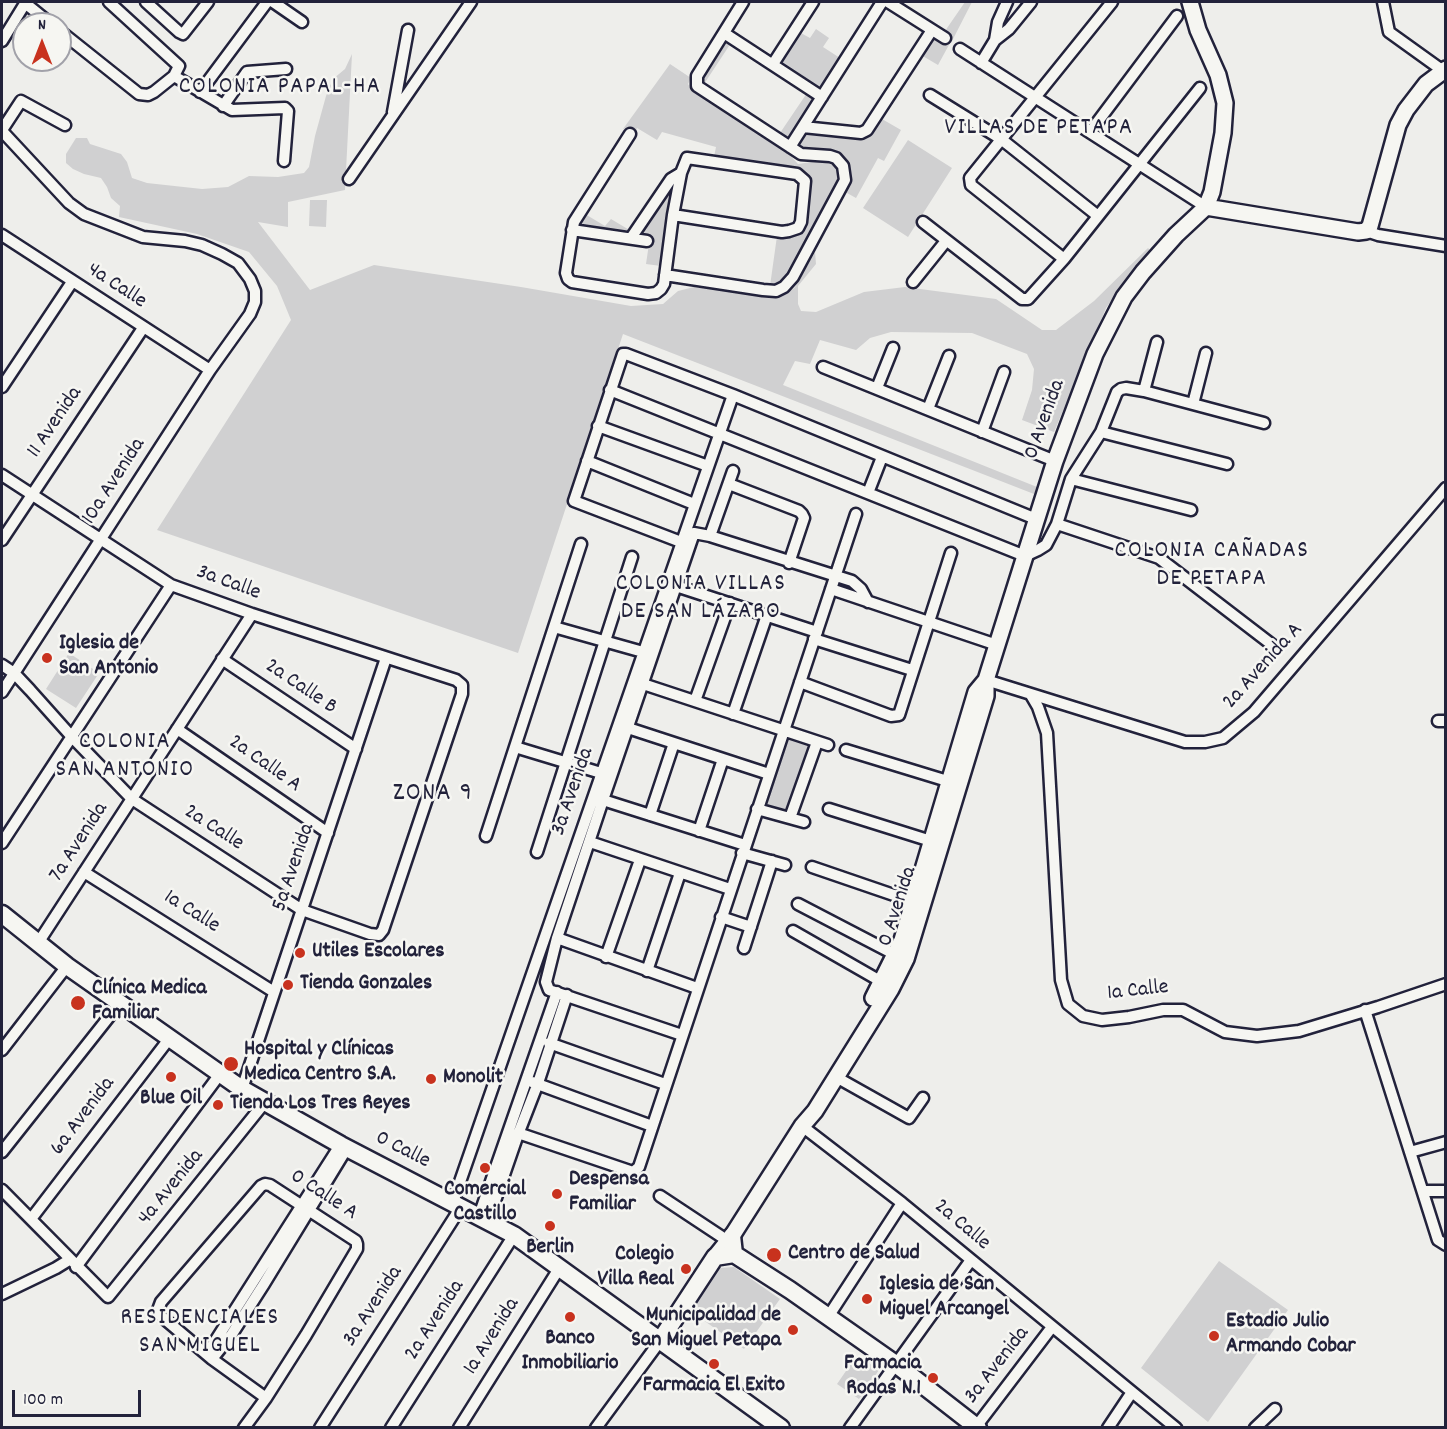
<!DOCTYPE html>
<html>
<head>
<meta charset="utf-8">
<style>
  body { margin:0 }
  #map { position:relative; width:1447px; height:1429px; overflow:hidden; background:#eeeeeb; font-family:Dekko,sans-serif }
  canvas { display:block }
  .frame { position:absolute; inset:0; border:3px solid #22223b; pointer-events:none }
  .north { position:absolute; left:12px; top:12px; width:60px; height:60px; box-sizing:border-box; background:#f6f6f2; border:2px solid #a1a1a9; border-radius:50%; rotate:0deg; font-size:16px; font-weight:700; line-height:24px; text-align:center; color:#22223b }
  .north::after { content:''; display:block; margin:auto; width:21px; height:27px; background:#c8321e; clip-path:polygon(50% 0,100% 100%,50% 72%,0 100%) }
  .scale { position:absolute; left:12px; top:1390px; width:129px; height:27px; box-sizing:border-box; border:3px solid #22223b; border-top:0; padding-left:8px; font-size:18px; line-height:21px; white-space:nowrap; color:#22223b; -webkit-text-stroke:4px #f6f6f2; paint-order:stroke }
</style>
</head>
<body>
<div id="map">
<canvas width="1447" height="1429"></canvas>
<div class="frame"></div>
<div class="north">N</div>
<div class="scale">100 m</div>
</div>
<script>
const c = document.querySelector('canvas').getContext('2d');
c.lineJoin = 'round';
function fillPath(path, color) { c.fillStyle = color; c.fill(path, 'evenodd'); }
const shape = rows => new Path2D(rows.map(r => 'M' + r).join(''));
function stroke(path, color, width, dash) { c.strokeStyle = color; c.lineWidth = width; c.lineCap = dash ? 'butt' : 'round'; c.setLineDash(dash || []); c.stroke(path); }
function label(font, color, halo, rows, align = 'center') {
  c.font = font + ' Dekko,sans-serif'; c.lineWidth = 5; c.setLineDash([]); c.textBaseline = 'middle'; c.strokeStyle = halo; c.fillStyle = color; for (const [text, x, y, turn = 0] of rows) {
    c.save(); c.translate(x, y); c.rotate((+turn || 0) * Math.PI / 180); c.textAlign = isNaN(turn) ? turn : align; if (halo) c.strokeText(text, 0, 0); c.fillText(text, 0, 0); c.restore();
  }
}
fillPath(shape([
  [965,2,972,2,952,41,951,35,945,31],
  [816,29,829,38,823,47,840,58,819,90,778,64,799,32,810,38],
  [932,36,942,44,950,43,938,65,921,55],
  [726,40,731,43,704,84,700,81],
  [352,54,345,190,288,202,288,227,258,222,310,290,374,265,521,287,631,306,663,304,678,291,694,287,778,297,787,294,795,287,815,252,816,264,798,286,798,304,801,311,816,312,864,292,905,287,996,299,1042,330,1056,330,1094,301,1148,248,1151,251,1132,271,1106,308,1054,432,1022,420,1032,390,1034,369,1027,354,972,333,891,332,870,338,856,350,820,340,810,364,795,361,783,385,1037,487,1034,494,623,334,518,653,157,530,291,320,277,286,249,252,197,234,119,217,120,206,111,198,107,187,101,178,84,174,73,169,66,163,66,154,76,138,87,138,90,144,121,154,127,162,132,178,147,183,202,189,228,187,249,176,278,177,304,173,309,167,315,136,326,96,333,79,345,69],
  [670,64,691,78,688,84,691,89,787,152,798,164,825,160,830,161,837,166,839,177,838,182,788,276,779,285,770,286,777,236,805,221,810,182,714,157,716,147,662,132,657,140,637,128,636,130,630,127,623,129],
  [807,93,815,98,788,139,780,133],
  [882,119,901,130,884,161,878,158,856,198,847,193,851,170,845,157,832,151,805,150,800,146,800,141,807,132,868,134],
  [908,140,952,168,908,237,863,208],
  [672,186,661,266,646,264,650,237,642,236,641,232],
  [310,200,327,200,326,227,309,226],
  [585,214,605,226,611,219,631,231,630,234,581,227,580,222],
  [69,653,99,673,76,708,46,689],
  [787,736,811,745,788,812,764,804],
  [1219,1261,1288,1310,1208,1422,1141,1368],
  [734,1267,780,1299,744,1349,689,1310,720,1268],
  [857,1355,879,1370,859,1399,837,1384]
]), '#d0d0d1');
const street = shape([
  [146,2,179,32,183,34,208,2],
  [273,2,302,22],
  [888,2,945,38],
  [1383,2,1389,32,1446,73],
  [25,3,51,24],
  [60,31,139,94,148,95,154,92,174,76,179,66,109,2],
  [724,33,822,97],
  [995,40,998,22,1007,2],
  [2,41,26,2],
  [960,49,1206,207],
  [981,63,995,40,1009,29,1031,2],
  [773,64,813,2],
  [174,76,232,110,285,108,288,111,284,161],
  [200,92,267,2],
  [930,95,1001,139,1098,216],
  [223,106,247,72,286,69],
  [393,112,408,30],
  [803,127,861,133,867,130,932,30],
  [2,130,21,101,65,125],
  [2,131,69,203,84,214,143,237,185,241,202,245,222,254,238,263,250,279,255,291,255,302,250,314,210,370,2,692],
  [1090,132,1177,16],
  [630,134,574,222,566,273,568,279,572,282,648,294,656,293,661,289,664,284,673,215,681,173,687,158,797,174,805,181,801,222,798,228,789,231,782,232,673,215],
  [790,147,882,2],
  [349,179,471,2],
  [923,222,1022,299,1028,299,1064,259,1200,88],
  [572,230,647,241],
  [1366,231,1378,235,1446,246],
  [2,235,210,370],
  [631,238,671,179,681,173],
  [1064,259,971,185,970,178,1112,2],
  [665,275,763,290,776,291,784,287,793,277,845,180,843,166,836,158,830,156,801,154,697,86,697,76,743,2],
  [913,282,946,241],
  [823,367,1055,461],
  [2,387,72,282],
  [877,388,893,348],
  [610,390,1025,556,1038,550,1046,545,1057,524,1071,479,1101,432,1117,392,1121,389,1126,388,1144,391,1264,423],
  [1144,391,1157,342],
  [1193,404,1206,353],
  [928,409,949,356],
  [598,426,708,466],
  [982,432,1004,372],
  [1101,432,1227,464],
  [587,461,694,504],
  [2,475,171,585,252,614,456,680,462,685,462,694,383,930,379,935,370,934,302,910,132,799,72,737,30,690,14,673,2,665],
  [1071,479,1191,510],
  [729,484,799,511,802,514,804,518,789,563],
  [868,493,882,457],
  [1057,524,1159,558,1275,647],
  [710,536,733,471],
  [2,540,143,328],
  [681,542,574,501,623,354,626,354,733,395,1036,519],
  [676,586,817,632],
  [831,589,997,645],
  [554,627,643,652],
  [814,639,912,670],
  [222,659,356,749],
  [986,680,1185,742,1205,742,1223,738,1254,712,1446,488],
  [800,682,891,716,899,715,951,553],
  [643,684,828,745],
  [1031,695,1038,707,1047,733,1061,980,1068,1004,1083,1016,1102,1020,1129,1017,1163,1010,1183,1010,1225,1032,1257,1036,1299,1031,1378,1007,1446,984],
  [695,701,730,603],
  [733,714,767,615],
  [1438,721,1446,721],
  [628,728,769,774],
  [177,729,328,833],
  [515,747,601,773],
  [846,750,954,783],
  [603,800,745,845],
  [757,809,804,822],
  [829,809,931,841],
  [650,815,674,743],
  [790,818,817,742],
  [699,831,723,759],
  [486,836,581,544],
  [590,842,730,889],
  [2,843,171,585],
  [537,852,632,557],
  [742,853,785,865],
  [812,867,920,904],
  [84,872,274,992],
  [798,904,896,955],
  [721,917,751,927],
  [793,931,882,982],
  [557,938,697,988],
  [38,943,252,614],
  [744,948,772,861],
  [606,957,640,860],
  [647,971,680,873],
  [1365,1010,1438,1240,1446,1245],
  [682,1035,549,990,546,982,557,938,603,800,694,533,710,536,852,581,861,589,868,602],
  [549,1043,665,1084],
  [2,1050,67,966],
  [836,1077,909,1118,923,1098],
  [532,1082,652,1126],
  [242,1089,386,658],
  [802,1126,902,1203,1176,1428],
  [518,1133,633,1172,639,1167,856,514],
  [2,1152,120,1003],
  [1410,1152,1446,1142],
  [2,1190,108,1297,265,1102],
  [1423,1191,1446,1191],
  [660,1196,728,1241],
  [453,1202,733,395],
  [479,1216,557,992],
  [31,1219,169,1039],
  [488,1221,517,1137,538,1083,567,995],
  [76,1267,220,1074],
  [2,1294,56,1268,69,1260],
  [828,1317,902,1203],
  [207,1354,339,1147],
  [212,1359,232,1334,264,1284,347,1148],
  [244,1428,266,1398,306,1335,357,1249,357,1244,356,1241,270,1185,265,1184,261,1186,161,1302,158,1310,161,1316,212,1359,266,1398],
  [320,1428,461,1207],
  [391,1428,514,1235],
  [459,1428,560,1267],
  [596,1428,660,1341],
  [850,1428,971,1260],
  [975,1428,1052,1327],
  [1108,1428,1132,1392],
  [1255,1428,1275,1409]
]);
const secondary = shape([
  [1206,207,1358,232,1366,231,1370,226,1398,125,1406,110,1426,84,1446,69],
  [873,998,902,940,976,692,986,680],
  [715,1257,732,1236,802,1126,815,1111,891,989,906,959,986,696,986,680,1025,556,1055,461,1095,354,1124,297,1143,272,1176,235,1206,207,1212,192,1223,133,1225,103,1218,75,1198,30,1190,2]
]);
const primary = shape([
  [2,914,67,966,242,1089,341,1145,514,1235,781,1428],
  [732,1236,734,1254],
  [660,1341,715,1257,734,1254,790,1290,897,1365,978,1428]
]);
stroke(street, '#22223b', 15);
stroke(secondary, '#22223b', 20);
stroke(primary, '#22223b', 21);
stroke(street, '#f6f6f2', 10);
stroke(secondary, '#f6f6f2', 15);
stroke(primary, '#f6f6f2', 16);
for (const [x, y, r, color] of [
  [47,658,6,"#c8321e"],
  [300,953,6,"#c8321e"],
  [288,985,6,"#c8321e"],
  [78,1003,8,"#c8321e"],
  [231,1064,8,"#c8321e"],
  [171,1077,6,"#c8321e"],
  [431,1079,6,"#c8321e"],
  [218,1105,6,"#c8321e"],
  [485,1168,6,"#c8321e"],
  [557,1194,6,"#c8321e"],
  [550,1226,6,"#c8321e"],
  [774,1255,8,"#c8321e"],
  [686,1269,6,"#c8321e"],
  [867,1299,6,"#c8321e"],
  [570,1317,6,"#c8321e"],
  [793,1330,6,"#c8321e"],
  [1214,1336,6,"#c8321e"],
  [714,1364,6,"#c8321e"],
  [933,1378,6,"#c8321e"]
]) { const dot = new Path2D(); dot.arc(x, y, r, 0, 2 * Math.PI); c.fillStyle = color; c.fill(dot); stroke(dot, '#f6f6f2', 2); }
label('22px', '#22223b', '#f6f6f2', [
  ["4a Calle",116,287,33],
  ["0 Avenida",1046,420,-70],
  ["11 Avenida",56,423,-56],
  ["10a Avenida",115,482,-57],
  ["3a Calle",228,584,20],
  ["2a Avenida A",1264,667,-48],
  ["2a Calle B",300,688,34],
  ["2a Calle A",264,765,35],
  ["3a Avenida",574,792,-71],
  ["2a Calle",213,829,33],
  ["7a Avenida",80,843,-57],
  ["5a Avenida",295,868,-71],
  ["0 Avenida",899,907,-72],
  ["1a Calle",191,913,32],
  ["1a Calle",1138,992,-6],
  ["6a Avenida",84,1117,-53],
  ["0 Calle",402,1151,27],
  ["4a Avenida",172,1188,-51],
  ["0 Calle A",323,1196,33],
  ["2a Calle",961,1226,40],
  ["3a Avenida",374,1307,-57],
  ["2a Avenida",436,1321,-57],
  ["1a Avenida",493,1337,-58],
  ["3a Avenida",998,1366,-52]
]);
label('bold 22px', '#22223b', '#f6f6f2', [
  ["Iglesia de",59,645],
  ["San Antonio",59,670],
  ["Utiles Escolares",312,953],
  ["Tienda Gonzales",300,985],
  ["Clínica Medica",92,990],
  ["Familiar",92,1015],
  ["Hospital y Clínicas",244,1051],
  ["Medica Centro S.A.",244,1076],
  ["Monolit",443,1079],
  ["Blue Oil",171,1100,"center"],
  ["Tienda Los Tres Reyes",230,1105],
  ["Despensa",569,1181],
  ["Familiar",569,1206],
  ["Comercial",485,1191,"center"],
  ["Castillo",485,1216,"center"],
  ["Berlin",550,1249,"center"],
  ["Centro de Salud",788,1255],
  ["Colegio",674,1256,"right"],
  ["Villa Real",674,1281,"right"],
  ["Iglesia de San",879,1286],
  ["Miguel Arcangel",879,1311],
  ["Municipalidad de",781,1317,"right"],
  ["San Miguel Petapa",781,1342,"right"],
  ["Estadio Julio",1226,1323],
  ["Armando Cobar",1226,1348],
  ["Banco",570,1340,"center"],
  ["Inmobiliario",570,1365,"center"],
  ["Farmacia",921,1365,"right"],
  ["Rodas N.1",921,1390,"right"],
  ["Farmacia El Exito",714,1387,"center"]
], 'left');
c.letterSpacing = '1.5px';
label('24px', '#22223b', '#f6f6f2', [
  ["COLONIA PAPAL-HA",280,89],
  ["VILLAS DE PETAPA",1039,130],
  ["COLONIA CAÑADAS",1212,553],
  ["DE PETAPA",1212,581],
  ["COLONIA VILLAS",701,586],
  ["DE SAN LÁZARO",701,614],
  ["COLONIA",125,744],
  ["SAN ANTONIO",125,772],
  ["RESIDENCIALES",200,1320],
  ["SAN MIGUEL",200,1348]
]);
c.letterSpacing = '0px';
c.letterSpacing = '1.5px';
label('26px', '#22223b', '#f6f6f2', [
  ["ZONA 9",433,795]
]);
c.letterSpacing = '0px';
</script>
</body>
</html>
